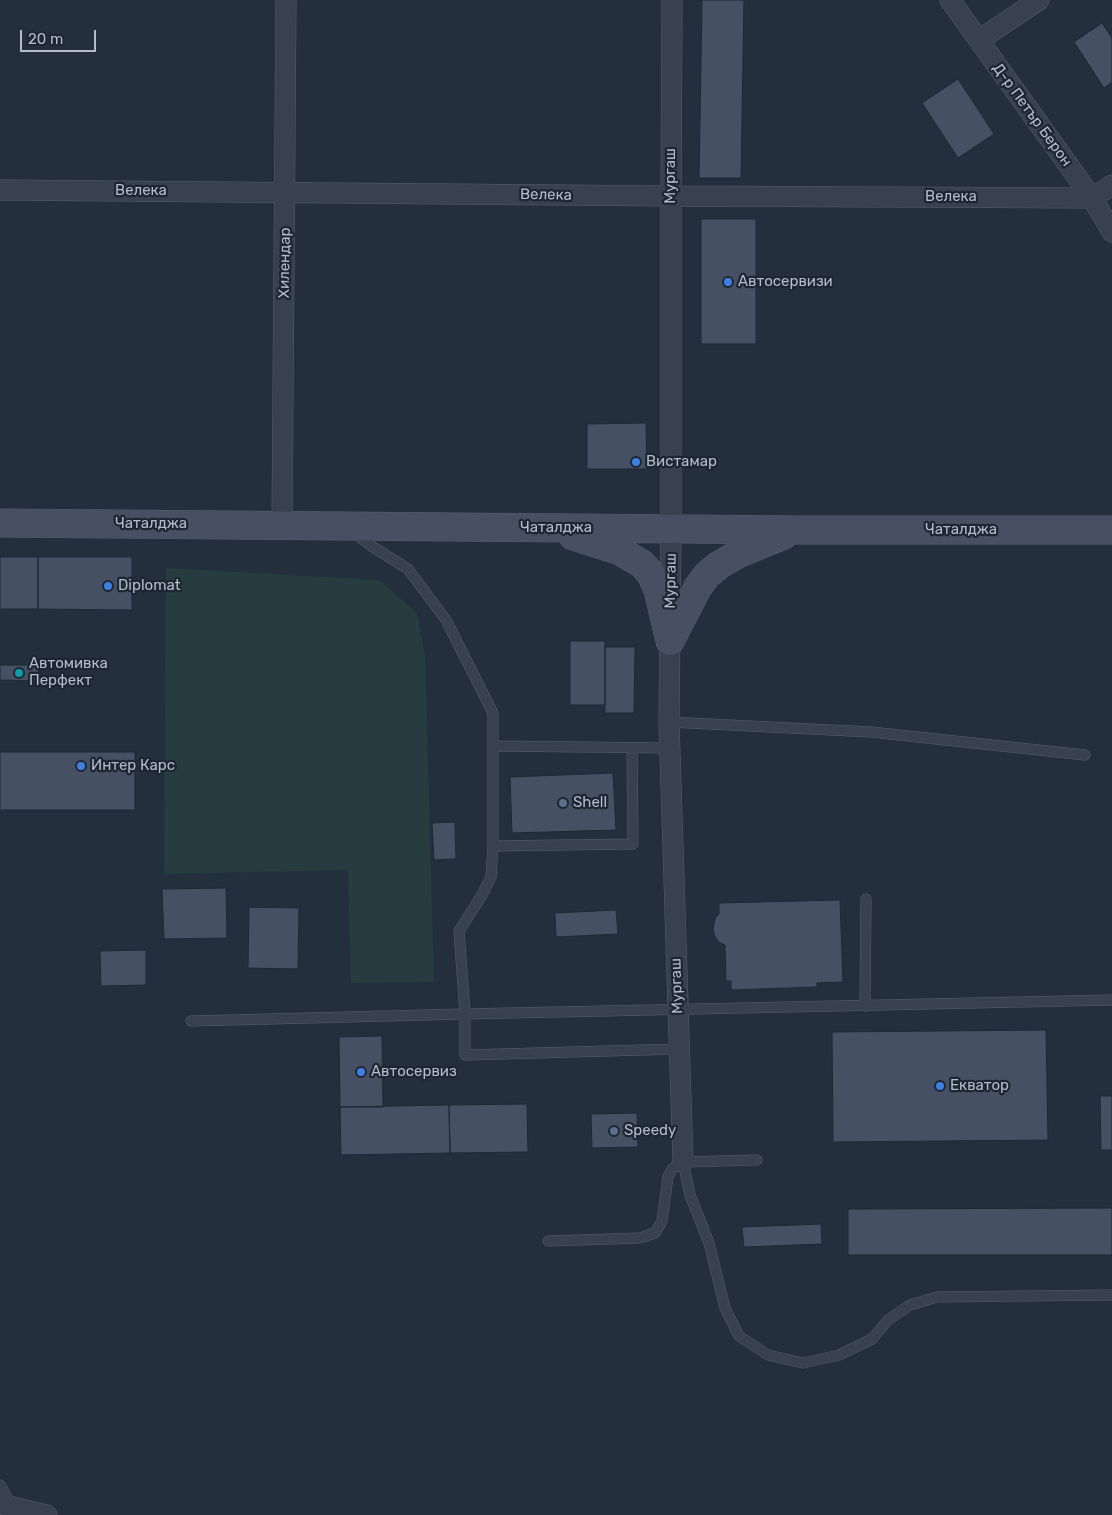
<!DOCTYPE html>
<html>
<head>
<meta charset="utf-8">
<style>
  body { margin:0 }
  #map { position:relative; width:1112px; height:1515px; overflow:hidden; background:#242f3e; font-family:Rubik,sans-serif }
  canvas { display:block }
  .scale { position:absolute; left:20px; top:30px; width:76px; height:22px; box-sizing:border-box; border:2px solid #b4bcc9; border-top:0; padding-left:6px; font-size:15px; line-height:18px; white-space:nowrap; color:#b4bcc9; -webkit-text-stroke:4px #1d2633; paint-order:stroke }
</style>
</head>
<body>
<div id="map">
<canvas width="1112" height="1515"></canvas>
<div class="scale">20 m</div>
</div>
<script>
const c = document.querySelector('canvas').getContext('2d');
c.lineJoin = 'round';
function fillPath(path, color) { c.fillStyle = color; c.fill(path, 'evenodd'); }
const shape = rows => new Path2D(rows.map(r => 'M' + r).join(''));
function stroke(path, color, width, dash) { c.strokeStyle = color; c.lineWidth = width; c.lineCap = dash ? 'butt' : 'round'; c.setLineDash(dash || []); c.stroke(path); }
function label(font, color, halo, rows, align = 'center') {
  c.font = font + ' Rubik,sans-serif'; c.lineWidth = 4.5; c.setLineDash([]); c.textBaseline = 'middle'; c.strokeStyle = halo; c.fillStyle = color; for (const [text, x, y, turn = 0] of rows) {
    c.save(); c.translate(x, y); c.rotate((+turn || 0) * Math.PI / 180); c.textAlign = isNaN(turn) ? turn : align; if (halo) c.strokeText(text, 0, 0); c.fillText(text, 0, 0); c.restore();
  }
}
fillPath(shape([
  [166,568,379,580,417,613,425,656,434,982,351,983,348,870,164,874]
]), '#263c3f');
const building = shape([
  [702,0,744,0,741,178,699,178,702,0],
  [1102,23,1112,38,1112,82,1104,88,1074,42,1102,23],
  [958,79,994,134,958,158,922,103,958,79],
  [701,219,756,219,756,344,701,344,701,219],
  [646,423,647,469,587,469,587,424,646,423],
  [0,557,38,557,38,609,0,609,0,557],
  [38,557,132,557,132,610,38,609,38,557],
  [570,641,605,641,605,705,570,705,570,641],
  [605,647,635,647,634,713,605,713,605,647],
  [0,665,39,665,38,681,0,680,0,665],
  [0,752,135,752,135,810,0,810,0,752],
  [613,773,616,830,512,833,510,777,613,773],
  [455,822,456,859,434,860,432,823,455,822],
  [226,888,227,938,164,939,162,889,226,888],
  [840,900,843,982,817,983,817,987,731,990,731,981,726,981,725,945,720,943,717,940,714,935,713,929,715,918,719,914,719,903,840,900],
  [249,907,299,908,298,969,248,968,249,907],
  [616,910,618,934,556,937,555,913,616,910],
  [146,950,146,985,101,986,100,951,146,950],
  [1046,1030,1048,1140,833,1142,832,1032,1046,1030],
  [382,1036,383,1107,340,1107,339,1037,382,1036],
  [1100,1096,1112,1096,1112,1150,1101,1150,1100,1096],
  [527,1104,528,1152,450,1153,449,1105,527,1104],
  [449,1105,450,1153,341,1155,340,1107,449,1105],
  [637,1113,638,1147,592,1148,591,1114,637,1113],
  [1112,1208,1112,1255,848,1255,848,1209,1112,1208],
  [821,1224,822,1244,744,1247,742,1227,821,1224]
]);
fillPath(building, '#455162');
stroke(building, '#1f2835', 1);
const lane = shape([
  [353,532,373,547,408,569,446,620,493,713,493,846,491,877,482,895,459,931,465,1014,1112,1000],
  [669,722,871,732,1085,755],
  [493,746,670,748],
  [493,846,633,844,632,748],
  [865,1006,866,899],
  [191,1021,465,1014,465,1055,679,1049],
  [683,1162,690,1195,709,1243,725,1308,739,1336,768,1355,803,1363,839,1355,872,1339,888,1320,910,1305,937,1297,1112,1295],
  [548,1241,640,1238,655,1233,662,1221,668,1177,673,1168,683,1162,757,1160],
  [0,1485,12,1506]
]);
const street = shape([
  [672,0,671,196,671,529,669,722,683,1162],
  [950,0,1092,198,1112,232],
  [979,40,1039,0],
  [0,190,671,196,1092,198,1112,185],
  [282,525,286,0],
  [0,1504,47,1515]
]);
const secondary = shape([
  [0,523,798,530,1112,530],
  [573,536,620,551,642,564,651,574,658,590,670,641],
  [670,641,698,587,707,575,719,565,740,553,784,535]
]);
stroke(lane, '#565f6c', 11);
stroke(street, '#565f6c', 21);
stroke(secondary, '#565f6c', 29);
stroke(lane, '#38414e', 10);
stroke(street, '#38414e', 20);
stroke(secondary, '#465061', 28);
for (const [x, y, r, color] of [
  [728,282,5,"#3f7fe0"],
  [636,462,5,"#3f7fe0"],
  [108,586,5,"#3f7fe0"],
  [19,673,5,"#0f9aa8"],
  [81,766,5,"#3f7fe0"],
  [563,803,5,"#5c6f8a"],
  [361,1072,5,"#3f7fe0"],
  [940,1086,5,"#3f7fe0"],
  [614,1131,5,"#5c6f8a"]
]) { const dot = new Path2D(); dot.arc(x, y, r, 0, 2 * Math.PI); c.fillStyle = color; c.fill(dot); stroke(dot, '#1d2633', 2); }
label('15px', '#b4bcc9', '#1d2633', [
  ["Д-р Петър Берон",1032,115,54],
  ["Мургаш",671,176,-90],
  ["Велека",141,191],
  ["Велека",546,195,1],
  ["Велека",951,197],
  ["Хилендар",285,263,-89],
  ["Чаталджа",151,524],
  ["Чаталджа",556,528],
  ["Чаталджа",961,530],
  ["Мургаш",671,581,-89],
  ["Мургаш",677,986,-92]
]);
label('15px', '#b4bcc9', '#1d2633', [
  ["Автосервизи",738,282],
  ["Вистамар",646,462],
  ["Diplomat",118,586],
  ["Автомивка",29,664],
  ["Перфект",29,681],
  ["Интер Карс",91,766],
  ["Shell",573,803],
  ["Автосервиз",371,1072],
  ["Екватор",950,1086],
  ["Speedy",624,1131]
], 'left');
</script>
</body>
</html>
